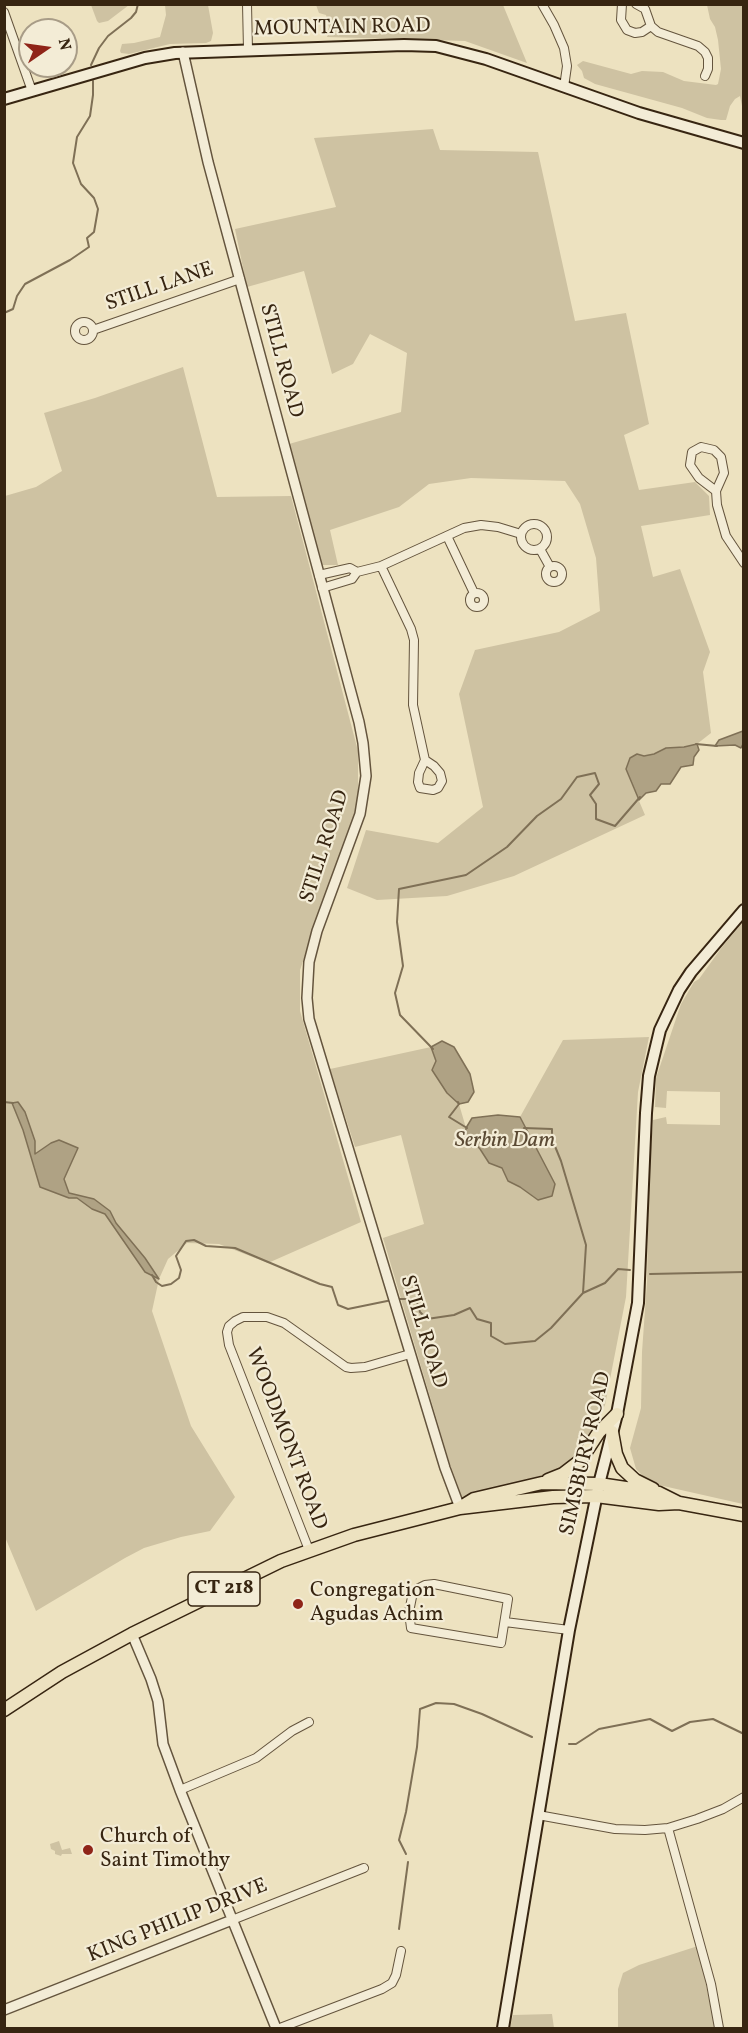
<!DOCTYPE html>
<html>
<head>
<meta charset="utf-8">
<style>
  body { margin:0 }
  #map { position:relative; width:748px; height:2033px; overflow:hidden; background:#ede2c0; font-family:Vollkorn,serif }
  canvas { display:block }
  .frame { position:absolute; inset:0; border:6px solid #372511; pointer-events:none }
  .north { position:absolute; left:18px; top:18px; width:60px; height:60px; box-sizing:border-box; background:#f3ecd6; border:2px solid #a89c87; border-radius:50%; rotate:77deg; font-size:16px; font-weight:700; line-height:24px; text-align:center; color:#372511 }
  .north::after { content:''; display:block; margin:auto; width:21px; height:27px; background:#8f2418; clip-path:polygon(50% 0,100% 100%,50% 72%,0 100%) }
</style>
</head>
<body>
<div id="map">
<canvas width="748" height="2033"></canvas>
<div class="frame"></div>
<div class="north">N</div>
</div>
<script>
const c = document.querySelector('canvas').getContext('2d');
c.lineJoin = 'round';
function fillPath(path, color) { c.fillStyle = color; c.fill(path, 'evenodd'); }
const shape = rows => new Path2D(rows.map(r => 'M' + r).join(''));
function stroke(path, color, width, dash) { c.strokeStyle = color; c.lineWidth = width; c.lineCap = dash ? 'butt' : 'round'; c.setLineDash(dash || []); c.stroke(path); }
function label(font, color, halo, rows, align = 'center') {
  c.font = font + ' Vollkorn,serif'; c.lineWidth = 4.5; c.setLineDash([]); c.textBaseline = 'middle'; c.strokeStyle = halo; c.fillStyle = color; for (const [text, x, y, turn = 0] of rows) {
    c.save(); c.translate(x, y); c.rotate((+turn || 0) * Math.PI / 180); c.textAlign = isNaN(turn) ? turn : align; if (halo) c.strokeText(text, 0, 0); c.fillText(text, 0, 0); c.restore();
  }
}
fillPath(shape([
  [91,5,91,4,129,5,108,21,99,23,97,21],
  [165,5,208,5,213,33,211,41,206,43,170,44,129,54,121,53,120,51,122,44,134,43,160,37,166,15],
  [316,5,503,5,527,63,465,41,327,37,329,27,326,15,319,13],
  [707,5,743,5,743,111,740,96,735,99,730,106,726,120,721,120,707,118,682,108,595,84,584,78,582,71,577,65,583,61,631,74,642,71,663,72,684,81,716,85,718,84,721,69,718,40,715,27,710,19],
  [433,129,440,150,538,152,575,321,626,313,649,424,624,435,639,490,695,482,709,496,710,515,641,526,653,577,680,569,710,652,703,672,711,733,697,744,684,747,666,748,654,754,643,756,631,782,645,815,514,876,447,896,377,900,347,888,366,830,438,843,483,807,459,694,475,650,559,632,600,611,596,558,580,504,565,481,471,478,429,484,399,507,330,530,338,565,321,565,289,444,401,412,407,353,370,334,353,364,332,374,304,271,247,287,235,229,336,207,314,138],
  [183,367,217,497,291,496,358,751,358,803,300,970,300,1011,361,1222,268,1263,219,1244,187,1243,168,1259,159,1279,152,1311,191,1426,235,1497,210,1531,181,1537,144,1548,125,1558,36,1611,5,1537,5,496,36,487,62,471,44,413,95,398],
  [743,922,743,1504,650,1483,636,1469,630,1448,641,1408,642,1352,647,1282,649,1175,653,1120,666,1117,667,1124,720,1125,720,1092,667,1091,666,1108,655,1107,656,1078,681,1004,694,982,699,979,722,947],
  [649,1037,638,1092,626,1297,605,1405,584,1449,555,1472,462,1497,449,1461,383,1238,424,1224,401,1135,355,1147,330,1069,431,1047,447,1093,459,1104,466,1128,465,1137,471,1140,480,1150,489,1163,502,1168,508,1181,520,1187,538,1200,533,1142,520,1117,563,1040],
  [59,1841,62,1850,70,1848,72,1854,62,1854,61,1856,55,1854,55,1851,51,1849,50,1844],
  [698,1946,715,2028,618,2028,618,1989,623,1973,639,1965],
  [552,2014,554,2028,510,2028,513,2015]
]), '#cec2a2');
const water = shape([
  [743,731,743,744,741,748,735,745,715,746,719,740,743,731],
  [697,744,699,750,694,757,693,765,681,767,670,784,661,784,656,791,646,793,639,800,626,769,630,758,637,754,644,756,654,754,666,748,684,747,697,744],
  [442,1041,454,1047,470,1074,474,1092,468,1102,459,1104,447,1093,432,1070,436,1061,431,1047,442,1041],
  [18,1102,25,1112,35,1141,35,1154,51,1143,59,1140,78,1148,64,1179,69,1193,94,1199,110,1211,116,1223,145,1258,159,1279,145,1272,105,1214,92,1209,77,1198,69,1198,40,1187,23,1130,12,1103,18,1102],
  [498,1115,520,1117,555,1184,552,1196,538,1200,520,1187,508,1181,502,1168,489,1163,480,1149,471,1140,465,1137,466,1128,472,1118,498,1115]
]);
fillPath(water, '#afa284');
stroke(water, '#7f7056', 1.5);
stroke(shape([
  [91,65,99,48,108,36,131,18,136,12,138,4],
  [4,313,13,309,17,296,25,284,70,260,89,247,87,238,94,232,98,209,94,198,81,184,73,163,77,137,90,116,93,95,93,81],
  [696,744,717,746],
  [433,1049,400,1015,395,993,403,966,397,922,399,889,466,875,507,847,537,816,561,799,577,777,595,773,599,784,590,795,596,804,596,819,615,826,640,797],
  [4,1102,13,1103],
  [458,1102,459,1104,449,1117,467,1128],
  [524,1128,552,1129,552,1139,561,1161,586,1245,583,1293],
  [650,1274,744,1272],
  [152,1275,156,1282,162,1286,171,1284,179,1278,181,1270,176,1256,186,1241,194,1240,206,1246,235,1248,320,1284,332,1287,338,1305,348,1309,392,1300],
  [398,1299,416,1299,420,1312,427,1319,454,1315,470,1308,477,1319,491,1323,491,1336,505,1344,535,1341,551,1328,583,1293,605,1283,618,1269,630,1270],
  [569,1744,576,1744,599,1729,650,1719,672,1731,690,1722,713,1719,744,1734],
  [406,1854,399,1840,406,1812,417,1747,420,1709,436,1703,454,1704,482,1714,532,1737],
  [399,1929,408,1862]
]), '#7f7056', 2);
const minor = shape([
  [247,4,248,50],
  [542,4,554,25,564,48,567,66,564,87],
  [622,4,621,20,627,30,635,33,642,32,651,26],
  [636,4,645,9,651,26,658,32,698,46,705,52,708,58,708,69,705,76],
  [4,12,32,91],
  '75 331a9 9 0 1 1 18 0a9 9 0 1 1-18 0Z',
  [93,330,240,279],
  [716,491,699,478,690,465,692,452,701,447,714,450,721,457,724,473,716,491,717,505,726,536,744,563],
  '521 537a13 13 0 1 1 26 0a13 13 0 1 1-26 0Z',
  [447,536,474,593],
  [540,549,550,567],
  [381,566,411,629,414,640,413,705,425,760,419,773,418,782,420,788,433,790,438,788,442,781,440,773,434,766,425,760],
  '546 574a8 8 0 1 1 16 0a8 8 0 1 1-16 0Z',
  [319,575,350,568,357,572],
  [322,588,352,579,357,572,381,566,464,528,481,525,498,527,521,534],
  '470 600a7 7 0 1 1 14 0a7 7 0 1 1-14 0Z',
  [309,1550,229,1345,227,1332,229,1326,235,1321,243,1317,267,1317,284,1323,346,1367,351,1368,365,1367,410,1354],
  [434,1584,508,1599,501,1643,411,1628,409,1612,412,1597,417,1589,425,1585,434,1584],
  [505,1622,569,1630],
  [180,1790,256,1758,292,1731,309,1722],
  [538,1815,615,1829,645,1830,668,1828,697,1819,723,1809,744,1797],
  [668,1828,711,1984,719,2028],
  [232,1920,364,1868],
  [280,2028,382,1989,392,1983,396,1975,401,1951]
]);
const tertiary = shape([
  [183,52,208,162,359,722,363,743,366,776,360,814,317,931,309,962,307,998,309,1019,445,1468,460,1508],
  [132,1634,151,1679,158,1701,163,1744,180,1790,276,2028],
  [4,2010,232,1920]
]);
const secondary = shape([
  [4,99,145,58,175,53,404,45,436,46,486,59,639,113,744,143],
  [503,2028,569,1630,599,1484,617,1414,638,1303,646,1113,649,1076,660,1030,679,990,691,972,744,910]
]);
const primary = shape([
  [612,1432,616,1454,622,1468,635,1480,653,1489],
  [548,1480,563,1474,580,1461,599,1432,617,1414],
  [461,1507,474,1499,542,1483,599,1484,659,1493,677,1502],
  [4,1710,62,1672,132,1634,281,1561,354,1535,460,1508,553,1497,596,1496,659,1504,679,1503,744,1515]
]);
stroke(minor, '#64543d', 10);
stroke(tertiary, '#64543d', 12);
stroke(secondary, '#372511', 14);
stroke(primary, '#372511', 15);
stroke(minor, '#f3ecd6', 8);
stroke(tertiary, '#f3ecd6', 9);
stroke(secondary, '#f3ecd6', 10);
stroke(primary, '#ede2c0', 12);
for (const [x, y, r, color] of [
  [298,1604,6,"#8f2418"],
  [88,1850,6,"#8f2418"]
]) { const dot = new Path2D(); dot.arc(x, y, r, 0, 2 * Math.PI); c.fillStyle = color; c.fill(dot); stroke(dot, '#f3ecd6', 2); }
for (const [x, y, w] of [
  [224,1589,72]
]) { const box = new Path2D(); box.roundRect(x - w / 2, y - 17, w, 34, 4.5); c.fillStyle = '#f3ecd6'; c.fill(box); stroke(box, '#372511', 1.5); }
label('bold 20px', '#372511', null, [
  ["CT 218",224,1589]
]);
label('21px', '#372511', '#f3ecd6', [
  ["MOUNTAIN ROAD",342,29,-1],
  ["STILL LANE",160,288,-19],
  ["STILL ROAD",280,361,75],
  ["STILL ROAD",326,847,-72],
  ["STILL ROAD",422,1332,73],
  ["WOODMONT ROAD",285,1439,69],
  ["SIMSBURY ROAD",587,1454,-77],
  ["KING PHILIP DRIVE",178,1922,-22]
]);
label('21px', '#372511', '#f3ecd6', [
  ["Congregation",310,1592],
  ["Agudas Achim",310,1616],
  ["Church of",100,1838],
  ["Saint Timothy",100,1862]
], 'left');
label('italic 22px', '#5b4a34', '#f3ecd6', [
  ["Serbin Dam",505,1142]
]);
</script>
</body>
</html>
